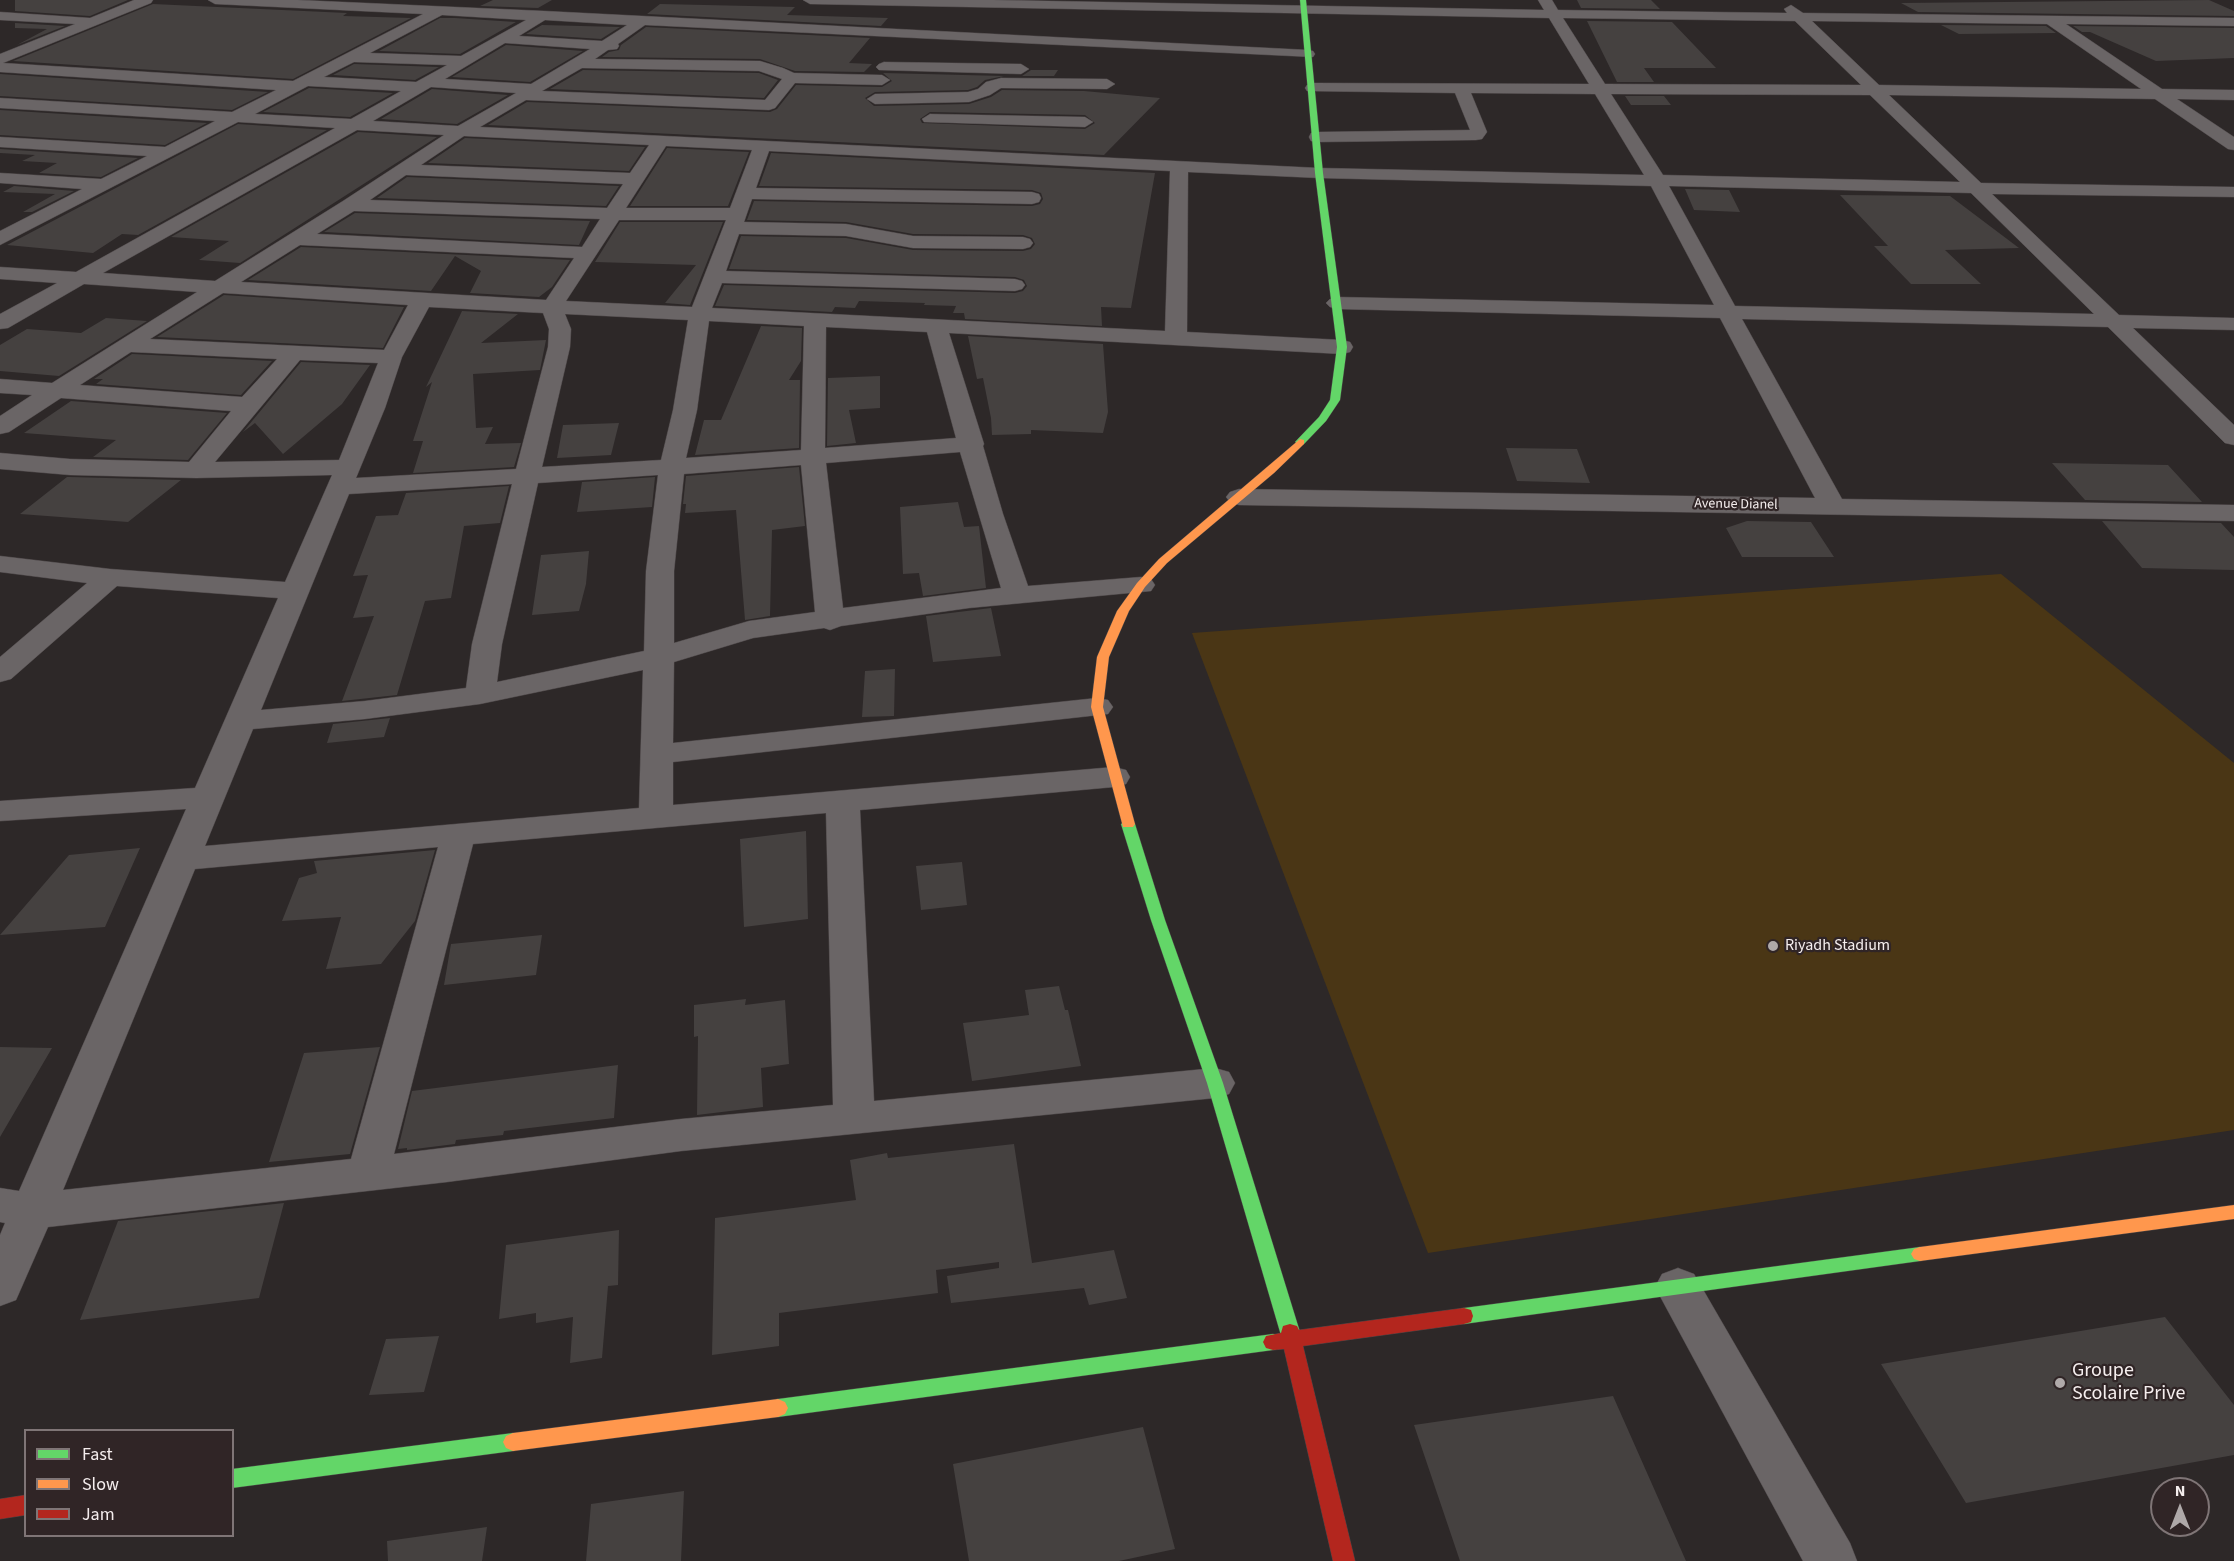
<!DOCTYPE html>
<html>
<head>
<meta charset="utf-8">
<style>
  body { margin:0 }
  #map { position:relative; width:2234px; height:1561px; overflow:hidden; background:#2d2828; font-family:"Source Sans 3",sans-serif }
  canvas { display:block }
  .legend { position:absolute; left:24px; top:1429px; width:210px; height:108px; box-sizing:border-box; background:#302526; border:2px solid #7f7576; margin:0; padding:8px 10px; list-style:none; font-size:18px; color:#f5eeee }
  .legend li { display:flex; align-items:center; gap:12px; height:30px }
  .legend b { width:30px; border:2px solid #7f7576 }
  .north { position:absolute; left:2150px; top:1477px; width:60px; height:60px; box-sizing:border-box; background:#302526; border:2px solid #7f7576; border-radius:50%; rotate:0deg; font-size:16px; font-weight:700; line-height:24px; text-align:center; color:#f5eeee }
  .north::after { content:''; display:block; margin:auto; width:21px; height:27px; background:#afa9a9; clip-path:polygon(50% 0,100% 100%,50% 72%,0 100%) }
</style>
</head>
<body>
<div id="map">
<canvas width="2234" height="1561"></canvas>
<ul class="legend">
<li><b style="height:8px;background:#63d668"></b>Fast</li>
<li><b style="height:8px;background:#ff974d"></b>Slow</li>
<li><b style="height:8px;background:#b3261e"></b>Jam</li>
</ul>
<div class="north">N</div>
</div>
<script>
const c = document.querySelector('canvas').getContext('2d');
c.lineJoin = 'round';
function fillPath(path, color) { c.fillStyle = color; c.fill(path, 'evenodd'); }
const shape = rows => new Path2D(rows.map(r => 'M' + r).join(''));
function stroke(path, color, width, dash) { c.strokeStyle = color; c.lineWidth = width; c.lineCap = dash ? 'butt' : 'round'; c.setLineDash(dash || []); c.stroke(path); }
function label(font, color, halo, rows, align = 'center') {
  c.font = font + ' "Source Sans 3",sans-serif'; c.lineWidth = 4.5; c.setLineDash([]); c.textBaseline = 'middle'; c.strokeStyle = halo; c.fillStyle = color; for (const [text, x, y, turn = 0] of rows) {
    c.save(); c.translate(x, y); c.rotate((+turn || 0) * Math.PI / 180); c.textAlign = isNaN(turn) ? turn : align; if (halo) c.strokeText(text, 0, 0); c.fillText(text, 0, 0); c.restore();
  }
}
fillPath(shape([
  [2001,574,2234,763,2234,1130,1428,1253,1192,633]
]), '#4a3615');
fillPath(shape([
  [15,0,128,0,90,16,15,11],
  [493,0,552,0,538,8,480,6],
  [1577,0,1651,0,1660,9,1581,8],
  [2209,0,2234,11,2234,16,1918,12,1901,3],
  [153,4,347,13,343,16,411,18,293,79,13,61],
  [660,4,795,7,787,15,888,18,881,26,647,14],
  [440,18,455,18,516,22,460,54,379,51],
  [1587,21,1672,22,1716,68,1644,68,1654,82,1617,82],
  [15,23,65,26,17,45,47,29,15,28],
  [542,25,620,27,601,39,526,34],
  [1941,25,2046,26,2056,33,1959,34],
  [2073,26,2234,28,2234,58,2156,61,2090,32,2082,32],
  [646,27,870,38,849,63,872,64,864,72,795,71,760,59,602,57,609,52,619,50,621,45],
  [506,45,583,51,530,82,452,77],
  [354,64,439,67,415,80,333,75],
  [583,70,759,73,778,80,764,98,550,89],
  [1031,70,1058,70,1054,76,1022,76],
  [883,73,1004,76,985,80,977,87,968,90,875,92,865,98,874,106,969,104,991,97,1002,90,1084,91,1160,98,1104,155,488,125,527,102,770,112,777,109,796,85,882,87,892,81],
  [930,112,1085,115,1095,123,1085,129,922,123,920,119],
  [0,74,268,92,232,110,0,96],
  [309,88,393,93,350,117,263,112],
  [432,89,508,95,457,124,381,119],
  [1625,96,1664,96,1671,105,1631,105],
  [0,110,207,123,165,145,0,135],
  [238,124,327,130,138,235,122,234,93,253,7,245],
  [358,132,437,137,240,263,199,260,229,241,171,237],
  [465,138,645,147,629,171,428,163],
  [667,148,749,152,728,206,630,206],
  [0,149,138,158,101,177,39,173,57,163,22,161,35,155,0,153],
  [771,153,1155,173,1131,308,1101,307,1102,326,965,319,964,313,953,313,956,306,924,305,925,303,859,301,855,308,835,307,832,312,715,306,724,285,1015,293,1023,291,1027,286,1024,280,1015,277,729,269,741,236,846,238,913,250,1023,251,1031,249,1035,244,1032,238,1023,235,913,234,846,222,747,220,754,201,1032,206,1040,204,1043,199,1041,193,1032,190,759,186],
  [407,177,619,186,606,206,377,198],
  [14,186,74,191,32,212,23,212,55,194,3,192],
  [1685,189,1729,190,1740,212,1694,210],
  [1840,195,1950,196,2019,248,1945,250,1981,284,1911,284,1874,246,1888,246],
  [355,213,590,221,579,245,324,232],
  [620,222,723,222,690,305,665,303,696,265,595,262],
  [301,247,570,260,552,287,539,297,470,293,481,271,455,256,431,291,248,280],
  [224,295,404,307,383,348,157,337],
  [462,311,518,314,481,343,546,340,540,370,473,374,476,428,493,427,485,444,521,443,514,467,413,473,423,441,413,441,432,382,426,387],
  [106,318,147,321,59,376,0,371,0,345,27,329,81,333],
  [761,326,802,328,801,361,789,380,800,380,799,448,695,455,704,420,721,420],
  [968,336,1103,344,1108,412,1103,433,1031,430,1031,434,992,435,991,418,983,378,977,379],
  [132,354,272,361,241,395,96,384,103,379,94,379],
  [301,362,370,365,342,404,283,454,255,423,243,432],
  [880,376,880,408,849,410,856,443,827,446,828,378],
  [71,401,227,413,188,460,93,457,116,440,24,433],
  [619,423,611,455,557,458,563,425],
  [1506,448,1577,449,1590,483,1517,481],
  [2052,463,2168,465,2202,502,2085,500],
  [799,467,805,526,772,530,770,616,745,620,736,510,685,513,686,504,683,504,686,476],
  [67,477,70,477,181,480,128,522,20,514],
  [655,477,652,507,577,512,582,482],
  [509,486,500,523,464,526,451,598,425,601,397,695,342,701,374,616,353,618,368,575,353,576,376,516,398,515,406,493],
  [958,502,964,527,979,526,986,588,923,596,919,573,903,574,900,507],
  [1747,521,1811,522,1834,557,1742,557,1726,528],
  [2102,521,2221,523,2234,537,2234,570,2142,568],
  [589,551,586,584,579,611,532,615,541,555],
  [991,608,1001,656,933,662,926,616],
  [895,669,894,716,862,717,865,671],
  [390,718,384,737,327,743,333,724],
  [806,831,808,919,744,927,740,839],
  [140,848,105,927,0,935,69,855],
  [435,850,415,921,381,964,326,969,341,917,282,921,299,878,317,873,314,861],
  [962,862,967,905,921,910,916,866],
  [542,935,536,975,444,985,451,944],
  [1059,986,1065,1010,1068,1010,1081,1066,972,1081,963,1023,1029,1015,1025,990],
  [746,999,745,1005,785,1000,789,1064,761,1068,763,1107,697,1115,698,1036,694,1037,694,1005],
  [0,1047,52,1048,0,1137],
  [380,1047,350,1154,269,1162,304,1053],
  [618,1065,614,1118,504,1131,503,1135,456,1140,455,1144,407,1150,407,1148,398,1149,412,1091],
  [1014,1144,1032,1263,1114,1250,1127,1298,1089,1305,1084,1288,951,1303,947,1276,999,1268,999,1262,936,1270,938,1293,779,1313,779,1346,712,1355,715,1218,856,1200,850,1160,887,1153,888,1158],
  [284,1203,259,1298,80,1320,118,1221],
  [619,1230,618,1285,608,1286,602,1358,570,1363,573,1317,536,1323,536,1313,499,1319,506,1245],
  [2165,1317,2234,1405,2234,1455,1966,1503,1881,1364],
  [439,1336,424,1392,369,1395,386,1339],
  [1613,1396,1686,1561,1460,1561,1414,1425],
  [1143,1427,1175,1549,1119,1561,969,1561,953,1464],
  [684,1491,681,1561,586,1561,591,1504],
  [487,1527,482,1561,388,1561,387,1541]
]), '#454140');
const street = shape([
  [134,0,153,0,151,3,3,63,293,81,423,14,215,4,208,0,298,0,544,11,1308,50,1313,51,1315,54,1313,57,645,25,618,44,619,46,617,49,608,50,595,59,760,61,783,68,794,73,882,75,890,80,882,85,795,83,775,108,769,110,526,100,480,127,1319,168,1644,175,1595,94,1471,93,1487,132,1482,139,1476,140,1317,142,1311,141,1309,137,1311,133,1317,132,1470,130,1455,93,1307,91,1305,88,1307,85,1313,83,1589,84,1549,18,810,4,803,0,994,0,1544,10,1538,0,1552,0,1558,10,1787,13,1784,9,1791,5,1803,13,2234,18,2234,26,2066,24,2162,89,2234,90,2234,100,2177,99,2234,137,2234,150,2228,149,2155,99,1889,95,1981,183,2234,187,2234,197,1992,194,2119,315,2234,318,2234,330,2133,328,2234,425,2234,445,2225,443,2108,327,1742,319,1842,499,2234,505,2234,521,1239,505,1230,502,1226,497,1230,492,1239,489,1815,498,1720,318,1337,309,1330,307,1326,303,1330,299,1337,297,1714,305,1651,186,1319,178,1188,172,1187,332,1342,340,1350,342,1353,347,1350,352,1342,354,949,333,984,444,983,446,1003,514,1028,586,1141,577,1151,579,1155,585,1151,591,969,608,841,626,830,630,824,628,753,638,674,662,673,743,1097,698,1108,700,1113,707,1108,714,673,762,673,805,1114,767,1126,770,1130,777,1126,784,1114,787,860,810,874,1101,1215,1068,1229,1072,1235,1083,1229,1094,1215,1098,681,1151,447,1182,48,1227,16,1300,0,1306,0,1235,5,1223,0,1222,0,1188,19,1191,186,809,0,821,0,801,195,788,278,598,117,586,11,679,0,682,0,657,87,583,0,572,0,556,110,569,285,582,332,475,196,478,70,475,0,469,0,453,70,459,189,462,231,411,61,398,9,432,0,434,0,416,32,395,0,393,0,379,52,383,197,292,84,284,8,328,0,329,0,314,57,283,0,279,0,267,76,272,335,128,238,122,0,245,0,231,82,189,0,183,0,173,101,179,147,156,0,147,0,137,165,147,215,121,0,108,0,98,232,112,276,90,0,72,0,54,75,24,0,20,0,12,90,18,134,0],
  [442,15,526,20,461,56,370,53,442,15],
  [1563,18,1795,21,1861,85,1605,84,1563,18],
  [545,20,627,25,602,41,519,36,545,20],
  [1812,21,2047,24,2141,89,1879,85,1812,21],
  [505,43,590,49,531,84,445,79,505,43],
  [354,62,447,65,416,82,324,77,354,62],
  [582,68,759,71,782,79,765,100,542,91,582,68],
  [308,86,401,91,351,119,255,114,308,86],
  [431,87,516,93,458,126,373,121,431,87],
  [1611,94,1870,95,1960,182,1663,175,1611,94],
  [357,130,444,135,343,201,215,281,103,273,357,130],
  [464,136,649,145,630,173,421,165,464,136],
  [666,146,752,150,730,208,626,208,666,146],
  [769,151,1170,171,1165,331,712,308,722,283,1015,291,1022,289,1025,285,1022,281,1015,279,726,271,739,234,846,236,913,248,1023,249,1030,247,1033,243,1030,239,1023,237,913,236,846,224,744,222,752,199,1032,204,1039,202,1041,198,1039,194,1032,192,756,188,769,151],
  [406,175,623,184,607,208,370,200,406,175],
  [1669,186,1971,193,2094,314,1735,306,1669,186],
  [354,211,600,219,582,247,317,234,354,211],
  [619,220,726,220,692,307,566,301,619,220],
  [300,245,574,258,546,300,241,282,300,245],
  [223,293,408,305,384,350,150,339,223,293],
  [429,307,543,313,549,329,548,347,516,469,356,478,385,408,402,357,429,307],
  [565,314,688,320,673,410,661,460,542,467,570,347,571,329,565,314],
  [709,321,804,326,801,450,686,458,697,410,709,321],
  [826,327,927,332,956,438,825,448,826,327],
  [131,352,277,359,242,397,80,385,131,352],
  [300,360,378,363,339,460,215,462,300,360],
  [960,452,1001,588,843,608,826,463,960,452],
  [801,465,815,612,749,621,674,643,674,571,684,474,801,465],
  [658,475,646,571,644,651,497,682,502,644,538,483,658,475],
  [512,484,472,644,466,688,365,701,261,710,349,494,512,484],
  [643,670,639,808,205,846,253,729,365,719,480,704,643,670],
  [826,813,833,1105,681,1119,394,1154,473,844,826,813],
  [438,847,351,1159,63,1190,195,869,438,847],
  [884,62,1021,64,1029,69,1021,74,879,70,876,67,879,64,884,62],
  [1001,78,1107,79,1115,84,1107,89,1001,88,990,95,969,102,875,104,867,99,875,94,968,92,978,89,986,82,1001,78],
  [930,114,1085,117,1093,122,1085,127,924,122,922,119,930,114],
  [1678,1268,1694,1274,1850,1543,1857,1561,1803,1561,1655,1287,1662,1274,1678,1268]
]);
const fast = shape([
  [1300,0,1306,0,1323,173,1347,347,1340,400,1326,421,1304,444,1300,445,1295,442,1319,417,1330,400,1337,347,1315,173,1300,0],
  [1128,820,1135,824,1165,920,1223,1083,1300,1332,1297,1338,1290,1340,1283,1338,1280,1332,1207,1083,1151,920,1121,824,1128,820],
  [1920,1247,1926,1249,1929,1254,1926,1259,1920,1261,1464,1324,1457,1322,1455,1316,1457,1310,1464,1308,1920,1247],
  [1273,1334,1280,1336,1283,1342,1280,1348,1273,1350,778,1417,771,1414,768,1408,771,1402,778,1399,1273,1334],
  [513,1433,520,1436,523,1442,520,1448,513,1451,232,1488,232,1469,513,1433]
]);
const slow = shape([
  [1300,439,1304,440,1304,444,1274,473,1167,563,1145,587,1129,611,1109,657,1103,707,1135,824,1133,827,1123,827,1091,707,1097,657,1117,611,1137,583,1159,559,1300,439],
  [2234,1205,2234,1219,1920,1261,1914,1259,1911,1254,1914,1249,1920,1247,2234,1205],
  [778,1399,785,1402,788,1408,785,1414,778,1417,513,1451,506,1448,503,1442,506,1436,513,1433,778,1399]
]);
const jam = shape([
  [1464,1308,1471,1310,1473,1316,1471,1322,1464,1324,1303,1346,1355,1561,1333,1561,1284,1349,1273,1350,1266,1348,1263,1342,1266,1336,1281,1333,1283,1326,1290,1324,1297,1326,1299,1330,1464,1308],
  [26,1495,26,1515,0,1519,0,1499,26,1495]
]);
stroke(street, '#4b4546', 1);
stroke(fast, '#4b4546', 1);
stroke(slow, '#4b4546', 1);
stroke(jam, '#4b4546', 1);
fillPath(street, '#6a6566');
fillPath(fast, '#63d668');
fillPath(slow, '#ff974d');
fillPath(jam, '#b3261e');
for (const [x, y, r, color] of [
  [1773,946,6,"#afa9a9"],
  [2060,1383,6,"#afa9a9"]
]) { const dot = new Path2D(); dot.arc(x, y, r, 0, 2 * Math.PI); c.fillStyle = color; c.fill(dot); stroke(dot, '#302526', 2); }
label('14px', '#f5eeee', '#302526', [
  ["Avenue Dianel",1736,505,1]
]);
label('16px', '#f5eeee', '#302526', [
  ["Riyadh Stadium",1785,946]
], 'left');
label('20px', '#f5eeee', '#302526', [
  ["Groupe",2072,1372],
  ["Scolaire Prive",2072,1395]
], 'left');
</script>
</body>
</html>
